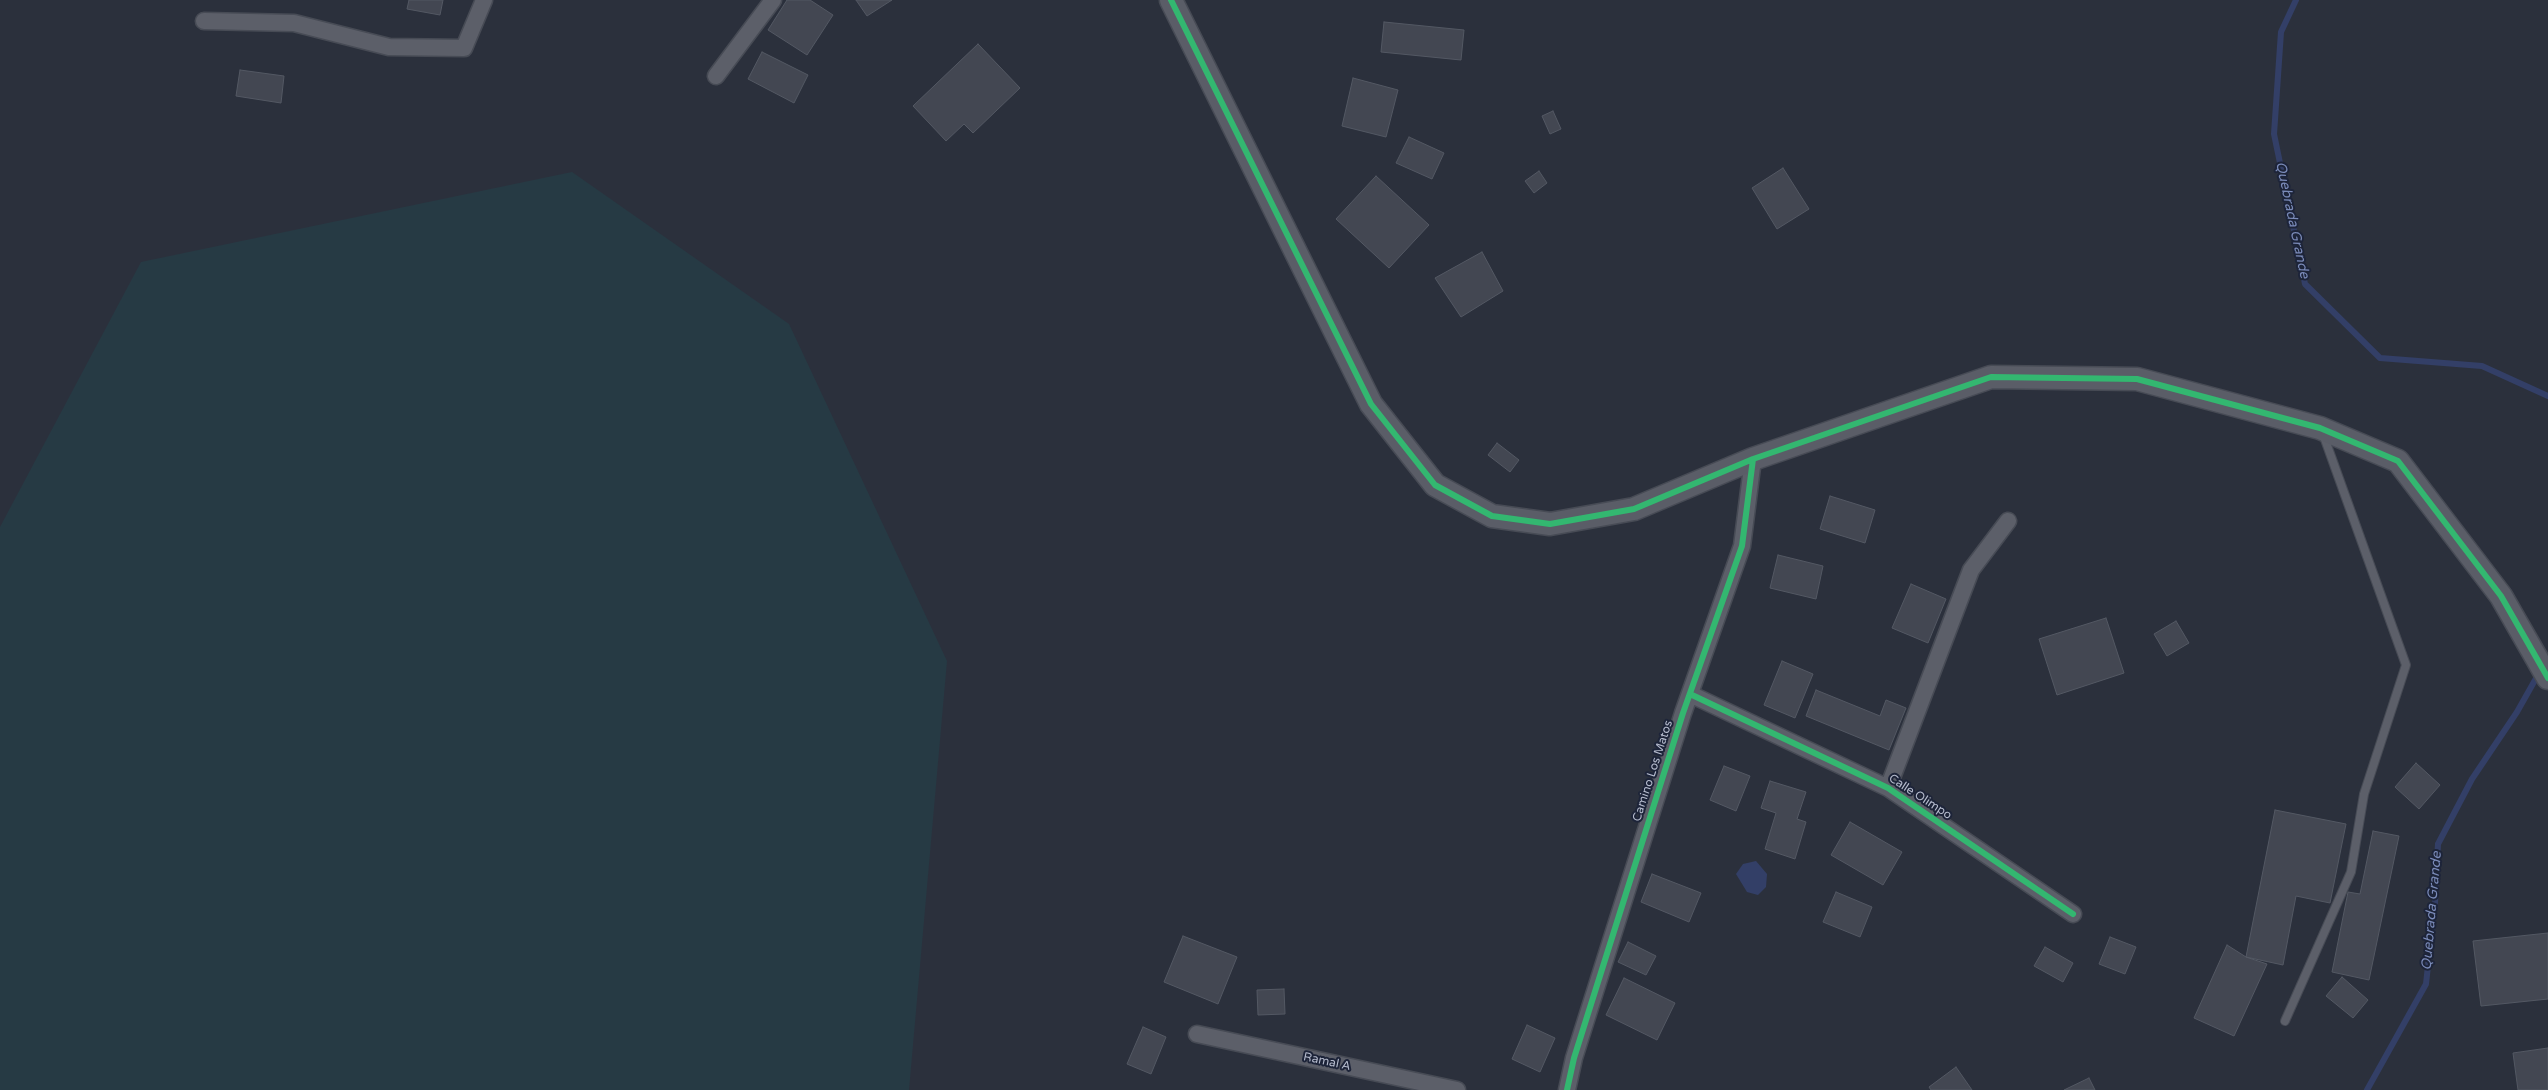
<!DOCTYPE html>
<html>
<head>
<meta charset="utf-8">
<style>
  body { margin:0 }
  canvas { display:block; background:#2b303c }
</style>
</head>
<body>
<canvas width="2548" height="1090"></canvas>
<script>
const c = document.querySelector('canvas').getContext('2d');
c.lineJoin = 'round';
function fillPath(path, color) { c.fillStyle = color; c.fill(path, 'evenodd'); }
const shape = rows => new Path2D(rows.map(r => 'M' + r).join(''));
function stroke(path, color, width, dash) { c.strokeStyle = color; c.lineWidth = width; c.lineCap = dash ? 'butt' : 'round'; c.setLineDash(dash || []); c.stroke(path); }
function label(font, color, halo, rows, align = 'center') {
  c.font = font + ' "Varela Round",sans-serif'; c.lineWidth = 4; c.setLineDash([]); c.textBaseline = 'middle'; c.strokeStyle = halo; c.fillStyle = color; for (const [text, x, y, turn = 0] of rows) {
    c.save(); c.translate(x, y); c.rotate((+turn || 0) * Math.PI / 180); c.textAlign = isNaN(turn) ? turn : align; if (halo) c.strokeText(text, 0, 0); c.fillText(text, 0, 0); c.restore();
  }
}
fillPath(shape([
  [572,172,789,324,947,661,909,1090,0,1090,0,527,141,262]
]), '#263a44');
fillPath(shape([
  [1756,861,1767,874,1766,887,1758,895,1747,892,1736,874,1743,864]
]), '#333f67');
stroke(shape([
  [2296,0,2281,32,2274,134,2305,284,2380,358,2482,366,2548,396],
  [2367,1090,2426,984,2435,902,2438,844,2472,779,2517,712,2539,673]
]), '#333f67', 6);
const building = shape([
  [409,0,443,0,440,15,407,9,409,0],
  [787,0,810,0,833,15,807,55,768,30,787,0],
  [856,0,892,0,867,16,856,0],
  [1384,22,1464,30,1461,60,1381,52,1384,22],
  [978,44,1020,88,973,133,964,124,946,141,913,106,978,44],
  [762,52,808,75,794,103,748,79,762,52],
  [240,70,284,76,281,103,236,96,240,70],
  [1353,78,1398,90,1386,137,1342,126,1353,78],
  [1553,111,1561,129,1550,134,1542,116,1553,111],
  [1409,137,1444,153,1432,179,1396,163,1409,137],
  [1783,168,1809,209,1777,229,1752,188,1783,168],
  [1539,171,1547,183,1534,193,1525,181,1539,171],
  [1376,176,1429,225,1389,268,1336,219,1376,176],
  [1482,252,1503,291,1461,317,1435,278,1482,252],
  [1497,443,1519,460,1510,472,1488,455,1497,443],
  [1830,496,1875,510,1865,543,1820,529,1830,496],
  [1778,555,1823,566,1816,599,1770,588,1778,555],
  [1911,584,1946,599,1928,643,1892,628,1911,584],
  [2106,618,2124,673,2057,695,2039,639,2106,618],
  [2176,621,2189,643,2167,656,2154,634,2176,621],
  [1782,661,1813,674,1795,718,1764,705,1782,661],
  [1816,690,1880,716,1886,700,1906,708,1889,750,1806,716,1816,690],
  [2416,763,2440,785,2419,809,2395,787,2416,763],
  [1724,766,1750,776,1736,811,1710,800,1724,766],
  [1770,781,1806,792,1797,819,1806,822,1795,859,1765,849,1776,813,1761,808,1770,781],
  [2275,810,2346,824,2330,903,2296,896,2283,965,2246,957,2275,810],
  [1850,822,1902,852,1883,885,1831,855,1850,822],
  [2373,831,2399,836,2369,980,2332,972,2348,892,2360,894,2373,831],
  [1652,874,1701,893,1689,922,1641,902,1652,874],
  [1836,892,1872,907,1860,937,1823,922,1836,892],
  [2548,933,2548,999,2481,1006,2473,941,2548,933],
  [1183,936,1237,957,1218,1004,1164,982,1183,936],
  [2110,937,2136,947,2125,974,2099,964,2110,937],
  [1628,942,1656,956,1646,975,1618,962,1628,942],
  [2227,945,2246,957,2267,964,2234,1036,2194,1018,2227,945],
  [2045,947,2073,963,2063,982,2034,966,2045,947],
  [2342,977,2368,1000,2353,1018,2326,996,2342,977],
  [1624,978,1675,1003,1657,1040,1606,1015,1624,978],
  [1284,989,1285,1014,1258,1015,1257,990,1284,989],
  [1527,1025,1555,1038,1540,1072,1512,1059,1527,1025],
  [1143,1027,1166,1037,1151,1074,1127,1064,1143,1027],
  [2548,1048,2548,1090,2518,1090,2513,1053,2548,1048],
  [1956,1067,1972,1090,1931,1090,1929,1087,1956,1067],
  [2089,1078,2095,1090,2064,1090,2089,1078]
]);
fillPath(building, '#434752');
stroke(building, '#535863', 1);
const lane = shape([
  [2285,1021,2351,872,2364,794,2406,665,2323,434]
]);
const street = shape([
  [204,21,294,23,389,47,464,48,484,0],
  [716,76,773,0],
  [1690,694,1888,788,2073,914],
  [1888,788,1971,570,2008,521],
  [1197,1034,1457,1090],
  [1567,1090,1574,1058,1683,713,1742,546,1753,459]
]);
const secondary = shape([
  [1171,0,1371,404,1435,485,1492,516,1550,524,1634,509,1753,459,1991,377,2137,379,2320,428,2398,461,2501,596,2548,678]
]);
stroke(lane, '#474b55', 10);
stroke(street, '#474b55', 19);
stroke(secondary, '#474b55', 25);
stroke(lane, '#5c5f69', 8);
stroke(street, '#5c5f69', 16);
stroke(secondary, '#5a5d67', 22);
stroke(shape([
  [1171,0,1371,404,1435,485,1492,516,1550,524,1634,509,1753,459,1991,377,2137,379,2320,428,2398,461,2501,596,2548,678],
  [1690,694,1888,788,2073,914],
  [1567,1090,1574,1058,1683,713,1742,546,1753,459]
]), '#33b770', 6);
label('12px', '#b5bbcd', '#1d2439', [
  ["Camino Los Matos",1653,771,-72],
  ["Calle Olimpo",1920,797,33],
  ["Ramal A",1327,1062,12]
]);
label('italic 14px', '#7a8ab8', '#1d2439', [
  ["Quebrada Grande",2292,220,78],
  ["Quebrada Grande",2432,911,-85]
]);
</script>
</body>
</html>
